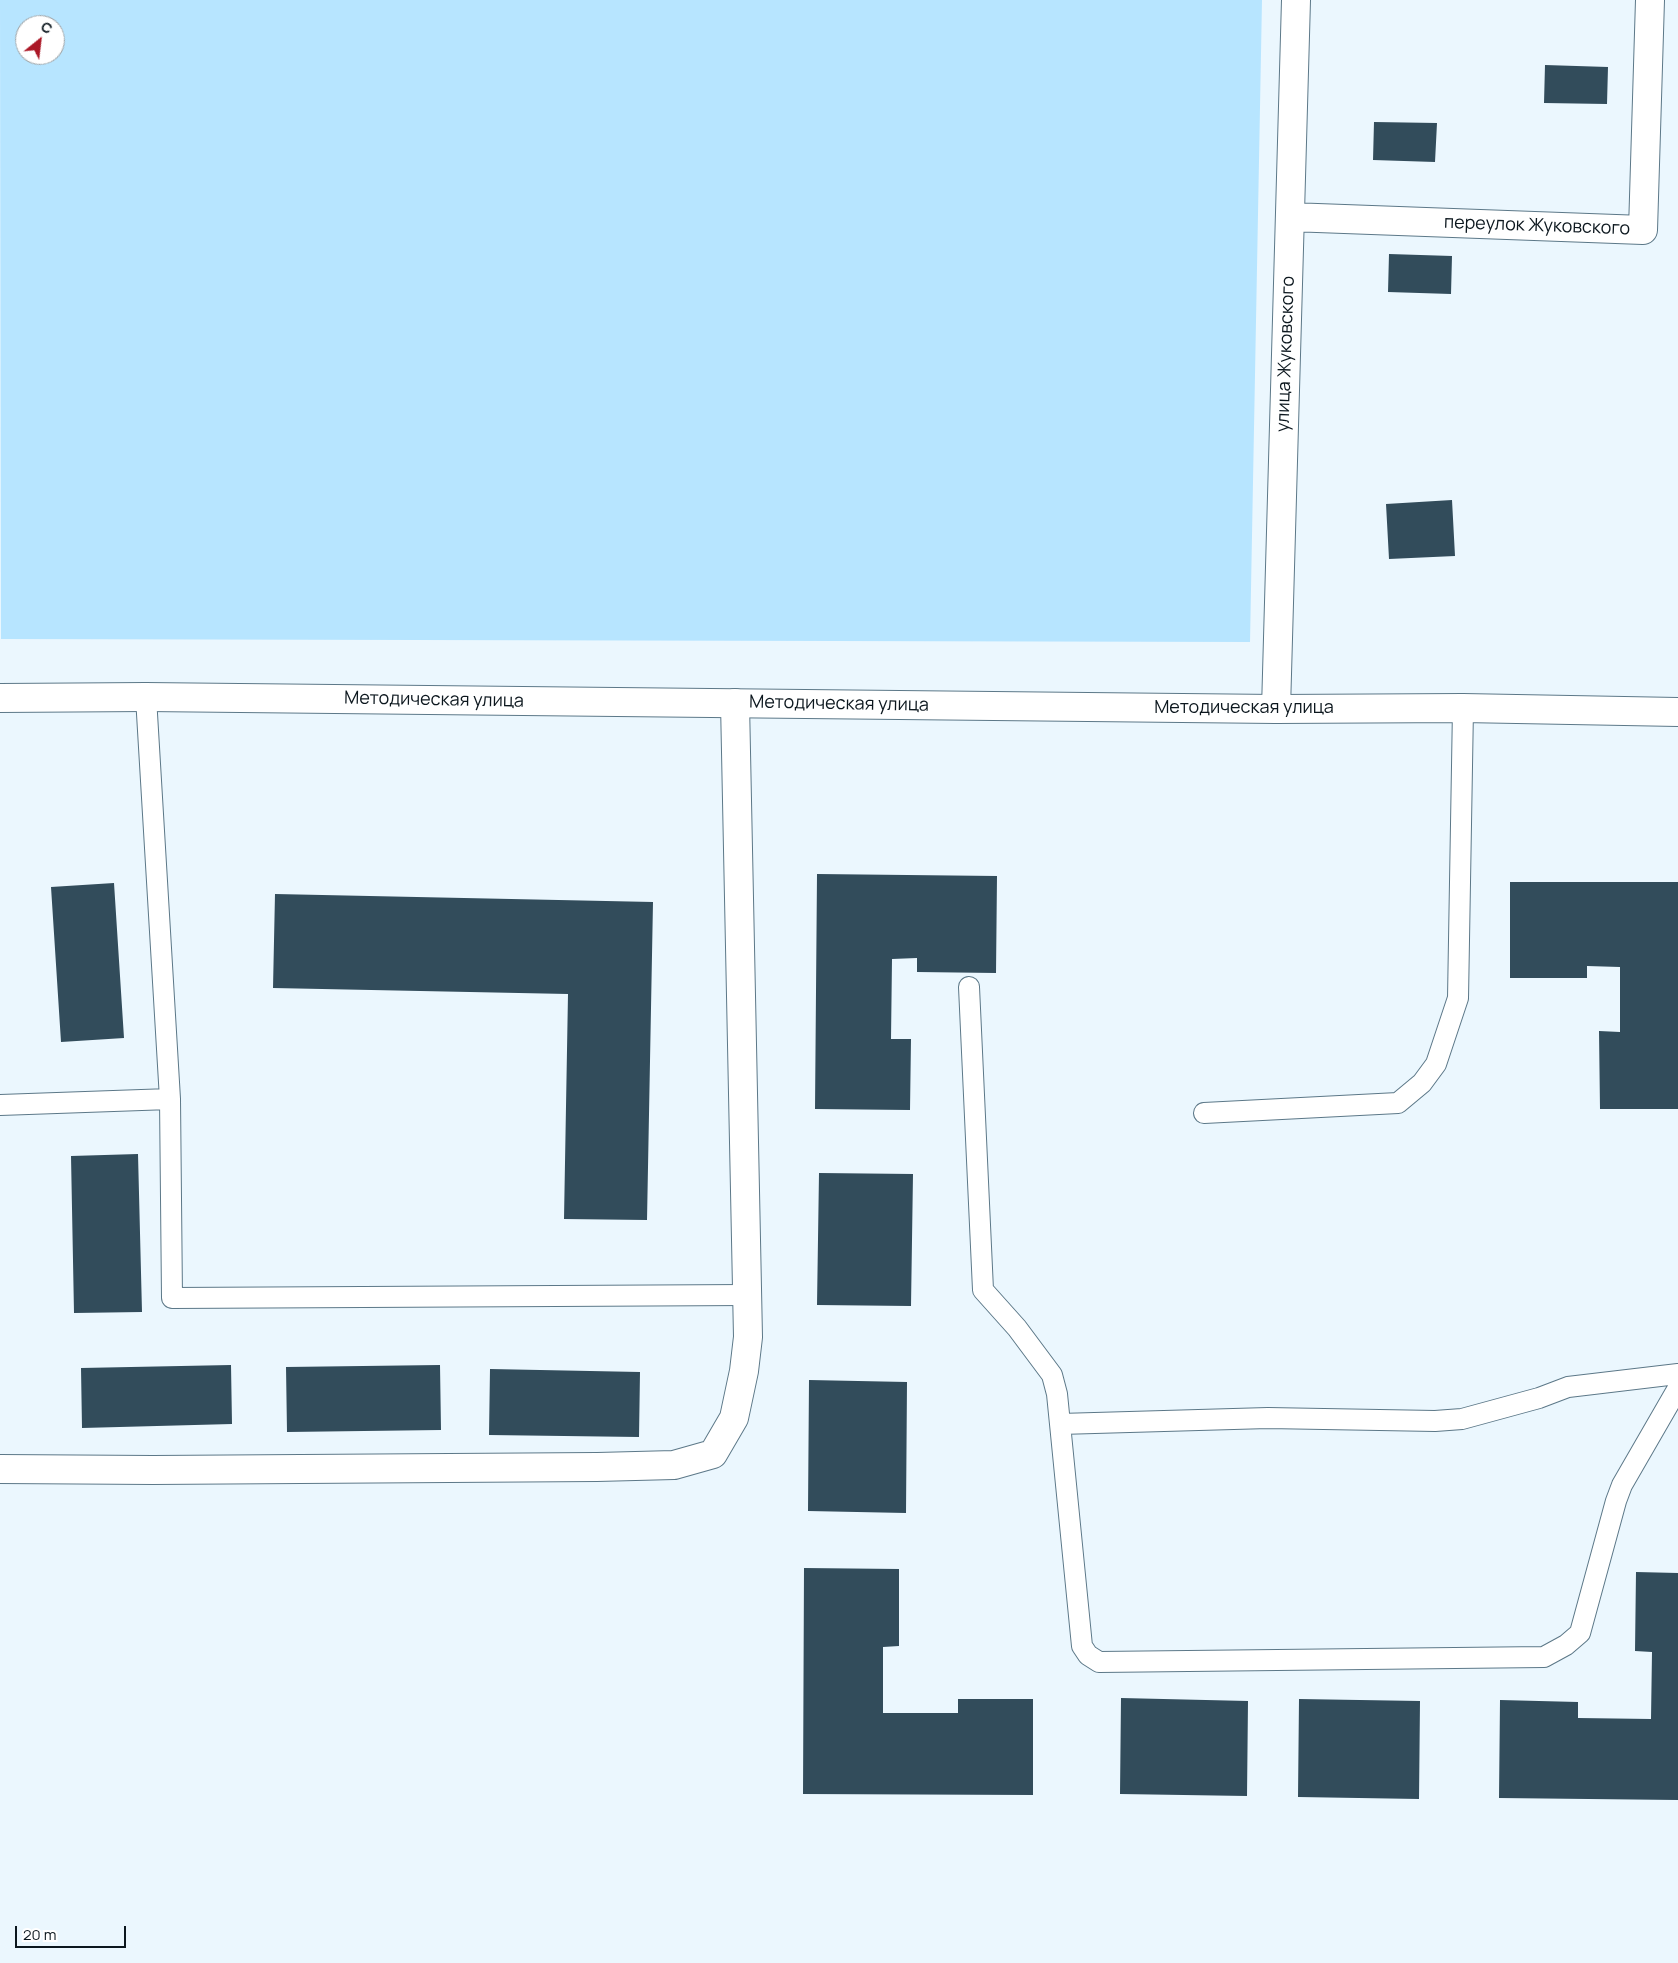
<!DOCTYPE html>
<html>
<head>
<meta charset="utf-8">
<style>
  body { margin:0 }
  #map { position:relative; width:1678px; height:1963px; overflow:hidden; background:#ebf7fe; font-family:Manrope,sans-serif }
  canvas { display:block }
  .north { position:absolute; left:15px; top:15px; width:50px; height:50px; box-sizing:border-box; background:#fff; border:1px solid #9ea2a5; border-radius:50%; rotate:29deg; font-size:14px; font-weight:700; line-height:20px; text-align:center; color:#0c171e }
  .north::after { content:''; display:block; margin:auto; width:18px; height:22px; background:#ab1726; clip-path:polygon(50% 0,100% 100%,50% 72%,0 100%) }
  .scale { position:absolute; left:15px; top:1926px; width:111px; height:22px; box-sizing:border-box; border:2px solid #0c171e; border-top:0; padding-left:6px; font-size:15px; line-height:18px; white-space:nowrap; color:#0c171e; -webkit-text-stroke:4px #fff; paint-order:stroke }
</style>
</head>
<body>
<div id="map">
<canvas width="1678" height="1963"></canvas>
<div class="north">С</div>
<div class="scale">20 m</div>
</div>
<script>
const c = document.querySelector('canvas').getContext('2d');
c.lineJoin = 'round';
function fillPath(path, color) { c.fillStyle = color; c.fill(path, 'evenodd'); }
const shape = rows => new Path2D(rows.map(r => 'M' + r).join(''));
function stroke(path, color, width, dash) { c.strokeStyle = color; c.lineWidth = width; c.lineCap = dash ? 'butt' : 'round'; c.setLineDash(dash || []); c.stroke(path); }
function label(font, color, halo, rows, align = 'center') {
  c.font = font + ' Manrope,sans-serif'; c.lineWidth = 5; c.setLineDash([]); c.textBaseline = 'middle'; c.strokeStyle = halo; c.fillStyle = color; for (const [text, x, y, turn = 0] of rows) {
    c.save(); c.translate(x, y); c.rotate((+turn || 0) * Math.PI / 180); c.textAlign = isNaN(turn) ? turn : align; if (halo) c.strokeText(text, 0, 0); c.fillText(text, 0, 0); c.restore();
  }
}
fillPath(shape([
  [0,0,1262,0,1250,642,1,639],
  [25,25,55,25,55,55,25,55]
]), '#b7e5ff');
fillPath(shape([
  [1545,65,1608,67,1607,104,1544,103],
  [1374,122,1437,123,1435,162,1373,160],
  [1389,254,1452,256,1451,294,1388,292],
  [1452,500,1455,556,1389,559,1386,504],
  [817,874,997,876,996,973,917,972,917,958,892,959,891,1039,911,1039,910,1110,815,1109],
  [1510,882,1678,882,1678,1109,1600,1109,1599,1031,1620,1032,1620,967,1587,966,1587,978,1510,978],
  [114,883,124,1038,61,1042,51,887],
  [275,894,653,902,647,1220,564,1219,568,994,273,988],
  [138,1154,142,1312,74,1313,71,1156],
  [819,1173,913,1174,911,1306,817,1305],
  [231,1365,232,1424,82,1428,81,1368],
  [440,1365,441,1430,287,1432,286,1367],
  [490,1369,640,1372,639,1437,489,1435],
  [809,1380,907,1382,906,1513,808,1511],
  [804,1568,899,1569,899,1646,883,1647,883,1713,958,1713,958,1699,1033,1699,1033,1795,803,1794],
  [1636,1572,1678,1573,1678,1800,1499,1798,1500,1700,1578,1702,1578,1718,1651,1719,1652,1652,1635,1651],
  [1121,1698,1248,1701,1247,1796,1120,1794],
  [1299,1699,1420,1701,1419,1799,1298,1797]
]), '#324c5b');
const service = shape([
  [146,697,170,1099,172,1298,747,1295],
  [969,987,983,1290,1017,1328,1052,1375,1057,1394,1060,1424,1268,1418,1435,1421,1462,1419,1539,1398,1568,1387,1678,1374],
  [0,1105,170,1099],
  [1204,1113,1398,1103,1422,1083,1436,1064,1458,998,1463,708],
  [1060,1424,1082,1646,1088,1655,1099,1662,1544,1657,1566,1645,1580,1633,1616,1501,1622,1485,1678,1388]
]);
const minor = shape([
  [1290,217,1643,230,1650,0],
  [1276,709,1296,0],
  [0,1469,153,1470,597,1467,674,1465,713,1454,734,1418,744,1371,748,1337,735,703]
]);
const secondary = shape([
  [0,698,146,697,1276,709,1463,708,1678,712]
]);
stroke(service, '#5c7888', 22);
stroke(minor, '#5c7888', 30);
stroke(secondary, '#5c7888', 30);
stroke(service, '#fff', 20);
stroke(minor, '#fff', 28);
stroke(secondary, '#fff', 28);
label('18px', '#0c171e', '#fff', [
  ["переулок Жуковского",1537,226,2],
  ["улица Жуковского",1286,354,-88],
  ["Методическая улица",434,700,1],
  ["Методическая улица",839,704,1],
  ["Методическая улица",1244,708]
]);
</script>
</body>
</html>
